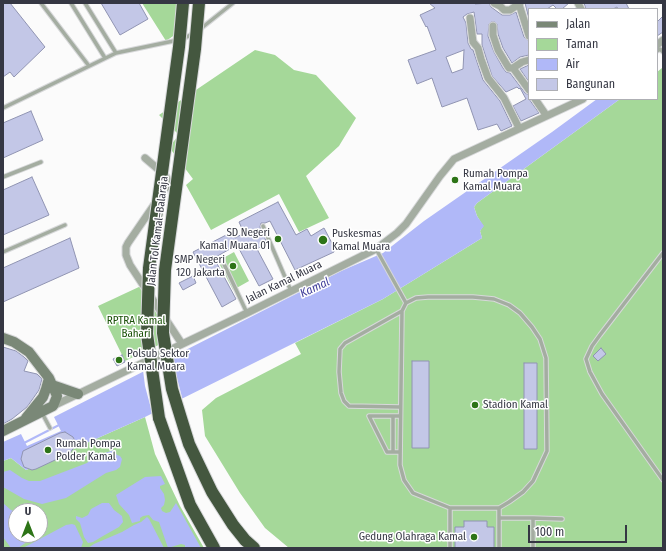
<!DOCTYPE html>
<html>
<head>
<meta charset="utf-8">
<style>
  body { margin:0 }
  #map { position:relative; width:666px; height:551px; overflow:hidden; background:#fbfbfb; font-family:"Fira Sans Condensed",sans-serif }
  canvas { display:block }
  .frame { position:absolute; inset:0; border:4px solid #353743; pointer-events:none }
  .legend { position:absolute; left:528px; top:8px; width:130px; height:92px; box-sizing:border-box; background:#fff; border:1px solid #aeafb4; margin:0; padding:5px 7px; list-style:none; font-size:12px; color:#353743 }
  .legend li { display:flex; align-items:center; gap:8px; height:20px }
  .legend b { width:20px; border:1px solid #aeafb4 }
  .north { position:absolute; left:8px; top:503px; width:40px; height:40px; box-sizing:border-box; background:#fff; border:1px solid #aeafb4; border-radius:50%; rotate:0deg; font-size:11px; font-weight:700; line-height:16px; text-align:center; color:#353743 }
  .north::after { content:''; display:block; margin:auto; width:14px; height:18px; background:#2d7417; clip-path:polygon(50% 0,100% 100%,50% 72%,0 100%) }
  .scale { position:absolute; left:528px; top:525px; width:99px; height:18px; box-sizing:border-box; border:2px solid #353743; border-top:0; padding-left:5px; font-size:12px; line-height:14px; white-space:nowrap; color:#353743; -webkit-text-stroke:3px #fff; paint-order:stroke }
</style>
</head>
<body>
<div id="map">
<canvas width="666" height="551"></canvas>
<div class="frame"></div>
<ul class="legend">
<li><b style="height:5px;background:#7a8877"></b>Jalan</li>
<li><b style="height:11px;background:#a5d899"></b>Taman</li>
<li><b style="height:11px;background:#b0b8f8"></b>Air</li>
<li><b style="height:11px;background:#c3c7e7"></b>Bangunan</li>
</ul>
<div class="north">U</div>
<div class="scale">100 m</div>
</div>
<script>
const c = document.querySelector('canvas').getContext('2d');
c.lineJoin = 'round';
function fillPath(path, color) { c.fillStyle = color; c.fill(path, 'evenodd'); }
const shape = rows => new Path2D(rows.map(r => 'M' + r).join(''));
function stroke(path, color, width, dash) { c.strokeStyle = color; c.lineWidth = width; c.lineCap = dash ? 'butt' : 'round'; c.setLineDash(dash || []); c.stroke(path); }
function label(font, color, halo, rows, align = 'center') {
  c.font = font + ' "Fira Sans Condensed",sans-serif'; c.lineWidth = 3; c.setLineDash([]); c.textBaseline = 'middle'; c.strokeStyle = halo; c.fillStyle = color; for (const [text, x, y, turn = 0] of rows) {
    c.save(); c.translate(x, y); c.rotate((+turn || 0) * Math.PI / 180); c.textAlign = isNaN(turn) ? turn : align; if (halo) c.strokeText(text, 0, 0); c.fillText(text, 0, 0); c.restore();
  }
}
fillPath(shape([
  [142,3,177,3,176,34,166,41],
  [255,50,275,55,294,70,316,75,356,118,339,146,306,176,329,218,299,232,279,194,211,230,186,185,193,179,169,147,179,135,159,115],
  [662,68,663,548,289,548,265,528,240,493,205,436,202,410,216,398,301,354,295,343,383,299,482,238,480,231,483,226,477,216,474,207,477,203,620,99,657,99,657,72],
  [234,252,249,281,233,290,218,261],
  [141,286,171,339,125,361,98,306],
  [145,417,155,454,180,506,204,548,3,548,3,461,11,458,26,470],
  [16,511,40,511,40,535,16,535]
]), '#a5d899');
fillPath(shape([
  [597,99,620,99,477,203,474,207,477,216,484,226,480,231,482,238,383,299,145,417,26,470,11,458,3,461,3,442,21,434,27,446,61,431,54,417,341,271,383,253,424,221,552,132],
  [114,450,117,455,120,456,122,459,120,467,116,470,106,473,66,498,42,504,24,499,3,487,3,472,10,470,22,478,29,481,40,481,87,463,93,457],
  [161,476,165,484,160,486,160,488,164,494,165,500,164,505,161,508,162,511,166,513,170,512,176,503,201,548,185,548,185,545,181,544,168,548,159,522,153,520,149,515,143,516,140,518,140,521,132,523,129,515,119,504,116,495,145,477],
  [3,503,11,510,16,512,16,535,37,535,18,548,11,548,3,537],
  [102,503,109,503,114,510,122,516,123,522,119,527,103,536,93,542,88,543,84,537,80,523,76,519,76,516,82,518,88,515,91,509],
  [147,517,149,519,164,548,88,548,94,544,122,532,134,525,141,522],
  [72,524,75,525,83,542,81,548,23,548,66,525]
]), '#b0b8f8');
fillPath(shape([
  [173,355,176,374,183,401,153,416,145,386,143,370]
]), '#fbfbfb');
stroke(shape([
  [24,443,61,424]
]), '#b0b8f8', 2);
const building = shape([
  [3,3,10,3,45,47,14,77,10,72,3,77,3,3],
  [101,3,139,3,148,19,120,35,101,3],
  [429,3,474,3,475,4,489,3,491,7,502,15,510,15,516,12,524,37,529,41,529,55,520,57,512,63,503,48,498,34,497,24,495,22,491,22,489,24,488,36,494,52,503,68,506,72,510,73,525,93,529,95,529,99,539,113,521,121,513,106,526,99,520,88,519,89,517,87,506,92,492,76,482,45,482,34,477,34,474,12,467,14,463,17,466,23,468,43,471,49,473,50,483,80,500,101,512,126,501,131,497,124,478,130,467,98,442,107,432,78,417,84,408,60,436,50,427,26,426,27,420,15,435,8,429,3],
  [464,50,463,69,452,73,446,57,464,50],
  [525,3,569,3,562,9,557,9,553,5,547,9,529,9,529,19,525,3],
  [584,3,626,3,629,9,618,9,617,7,613,9,586,9,584,3],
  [663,16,663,32,657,36,657,22,663,16],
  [529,65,529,82,520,69,529,65],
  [31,111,43,140,3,158,3,123,31,111],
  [32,177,49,215,3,235,3,190,32,177],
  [278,202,296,235,307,229,311,236,324,228,334,247,334,252,295,270,270,221,265,223,261,223,260,227,267,243,257,249,273,279,259,286,237,245,214,258,236,299,222,307,193,252,232,232,235,238,244,233,239,222,278,202],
  [70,238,79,268,3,302,3,268,70,238],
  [193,276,196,283,183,290,179,283,193,276],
  [3,347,16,351,24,357,28,361,24,371,37,374,42,379,39,390,27,407,12,419,3,424,3,347],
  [601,348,606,354,598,361,593,356,601,348],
  [122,355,125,362,117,366,113,359,122,355],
  [412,361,429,361,429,448,412,448,412,361],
  [524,363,537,363,537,449,524,449,524,363],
  [65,432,73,437,75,441,75,446,70,453,36,469,32,470,24,467,21,459,23,451,60,433,65,432],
  [464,521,487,521,487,527,494,527,494,548,455,548,455,527,464,527,464,521]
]);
fillPath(building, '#c3c7e7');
stroke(building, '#9094b2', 1);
const service = shape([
  [41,3,89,66],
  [71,3,105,58],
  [85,3,116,53],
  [199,30,233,3],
  [657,51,660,49,663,52],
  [3,108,116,53,183,39,194,33],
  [3,177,41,162],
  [263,226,291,291],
  [376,249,406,303],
  [3,252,65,225],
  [663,253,600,335,592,346,586,359,590,372,602,394,663,480],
  [223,262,247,313],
  [428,297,473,297,494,299,509,305,520,313,532,327,540,339,546,358,547,451,533,481,523,492,509,502,499,508,450,508,413,493,404,480,400,465,402,311,406,303,416,298,428,297],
  [400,407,349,406,344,401,341,393,339,372,340,349,345,343,402,311],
  [42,413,50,428],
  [393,416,393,452],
  [400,452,387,452,369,416,400,416],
  [499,508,499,548],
  [499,518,533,518,533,548],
  [533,518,562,519],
  [450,548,450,508]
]);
const minor = shape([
  [494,3,500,6,504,10,510,10,519,4],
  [520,3,519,4,529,36],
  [578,3,581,9],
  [470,18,473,42,478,48,481,59,488,78,504,98,519,128],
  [493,26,493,35,498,50,507,65,509,68,513,68],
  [657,45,663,40],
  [529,60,522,62,513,68,529,90],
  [535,99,546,115],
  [145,158,165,175,168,181,167,186,128,243,126,247,126,255,130,265,182,344],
  [53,406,247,313,376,249,397,233,406,224,440,176,454,159,583,99]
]);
const secondary = shape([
  [3,338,14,342,29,352,49,378,57,396,53,406,3,431],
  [52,385,78,394],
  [26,418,43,397,46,389,49,378]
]);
const motorway = shape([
  [159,418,190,505,214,548],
  [245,540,254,548]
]);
stroke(service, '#d7d8da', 5.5);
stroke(minor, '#d7d8da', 9);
stroke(secondary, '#d7d8da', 12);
stroke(motorway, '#d7d8da', 14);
stroke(service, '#a4ada1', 3.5);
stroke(minor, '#a4ada1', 7);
stroke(secondary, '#7a8877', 10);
stroke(motorway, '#44573f', 12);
const motorwayBridge = shape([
  [199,3,195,49,165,270,163,333,172,389,189,444,212,492,233,525,245,540],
  [159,418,147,334,149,268,179,47,183,3]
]);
stroke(motorwayBridge, '#d7d8da', 14, []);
stroke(motorwayBridge, '#44573f', 12);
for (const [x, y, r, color] of [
  [455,180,4,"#2d7417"],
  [278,239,4,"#2d7417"],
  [323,240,5,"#2d7417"],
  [233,266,4,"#2d7417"],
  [119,360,4,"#2d7417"],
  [475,405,4,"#2d7417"],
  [48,450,4,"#2d7417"],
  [474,537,4,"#2d7417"]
]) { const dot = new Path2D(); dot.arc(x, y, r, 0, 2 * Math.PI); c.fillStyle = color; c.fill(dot); stroke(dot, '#fff', 1.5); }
label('11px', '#353743', '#fff', [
  ["Rumah Pompa",463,174],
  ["Kamal Muara",463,187],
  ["SD Negeri",270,233,"right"],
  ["Kamal Muara 01",270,246,"right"],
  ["Puskesmas",332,234],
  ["Kamal Muara",332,247],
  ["SMP Negeri",225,260,"right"],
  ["120 Jakarta",225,273,"right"],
  ["Polsub Sektor",127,354],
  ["Kamal Muara",127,367],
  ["Stadion Kamal",483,405],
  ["Rumah Pompa",56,444],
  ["Polder Kamal",56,457],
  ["Gedung Olahraga Kamal",466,537,"right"]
], 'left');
label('11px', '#353743', '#fff', [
  ["Jalan Tol Kamal–Balaraja",158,231,-83],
  ["Jalan Kamal Muara",284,282,-26]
]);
label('11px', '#1a5108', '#fff', [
  ["RPTRA Kamal",136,321],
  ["Bahari",136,334]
]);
label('italic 12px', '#42409b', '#fff', [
  ["Kamal",315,288,-25]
]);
</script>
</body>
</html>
